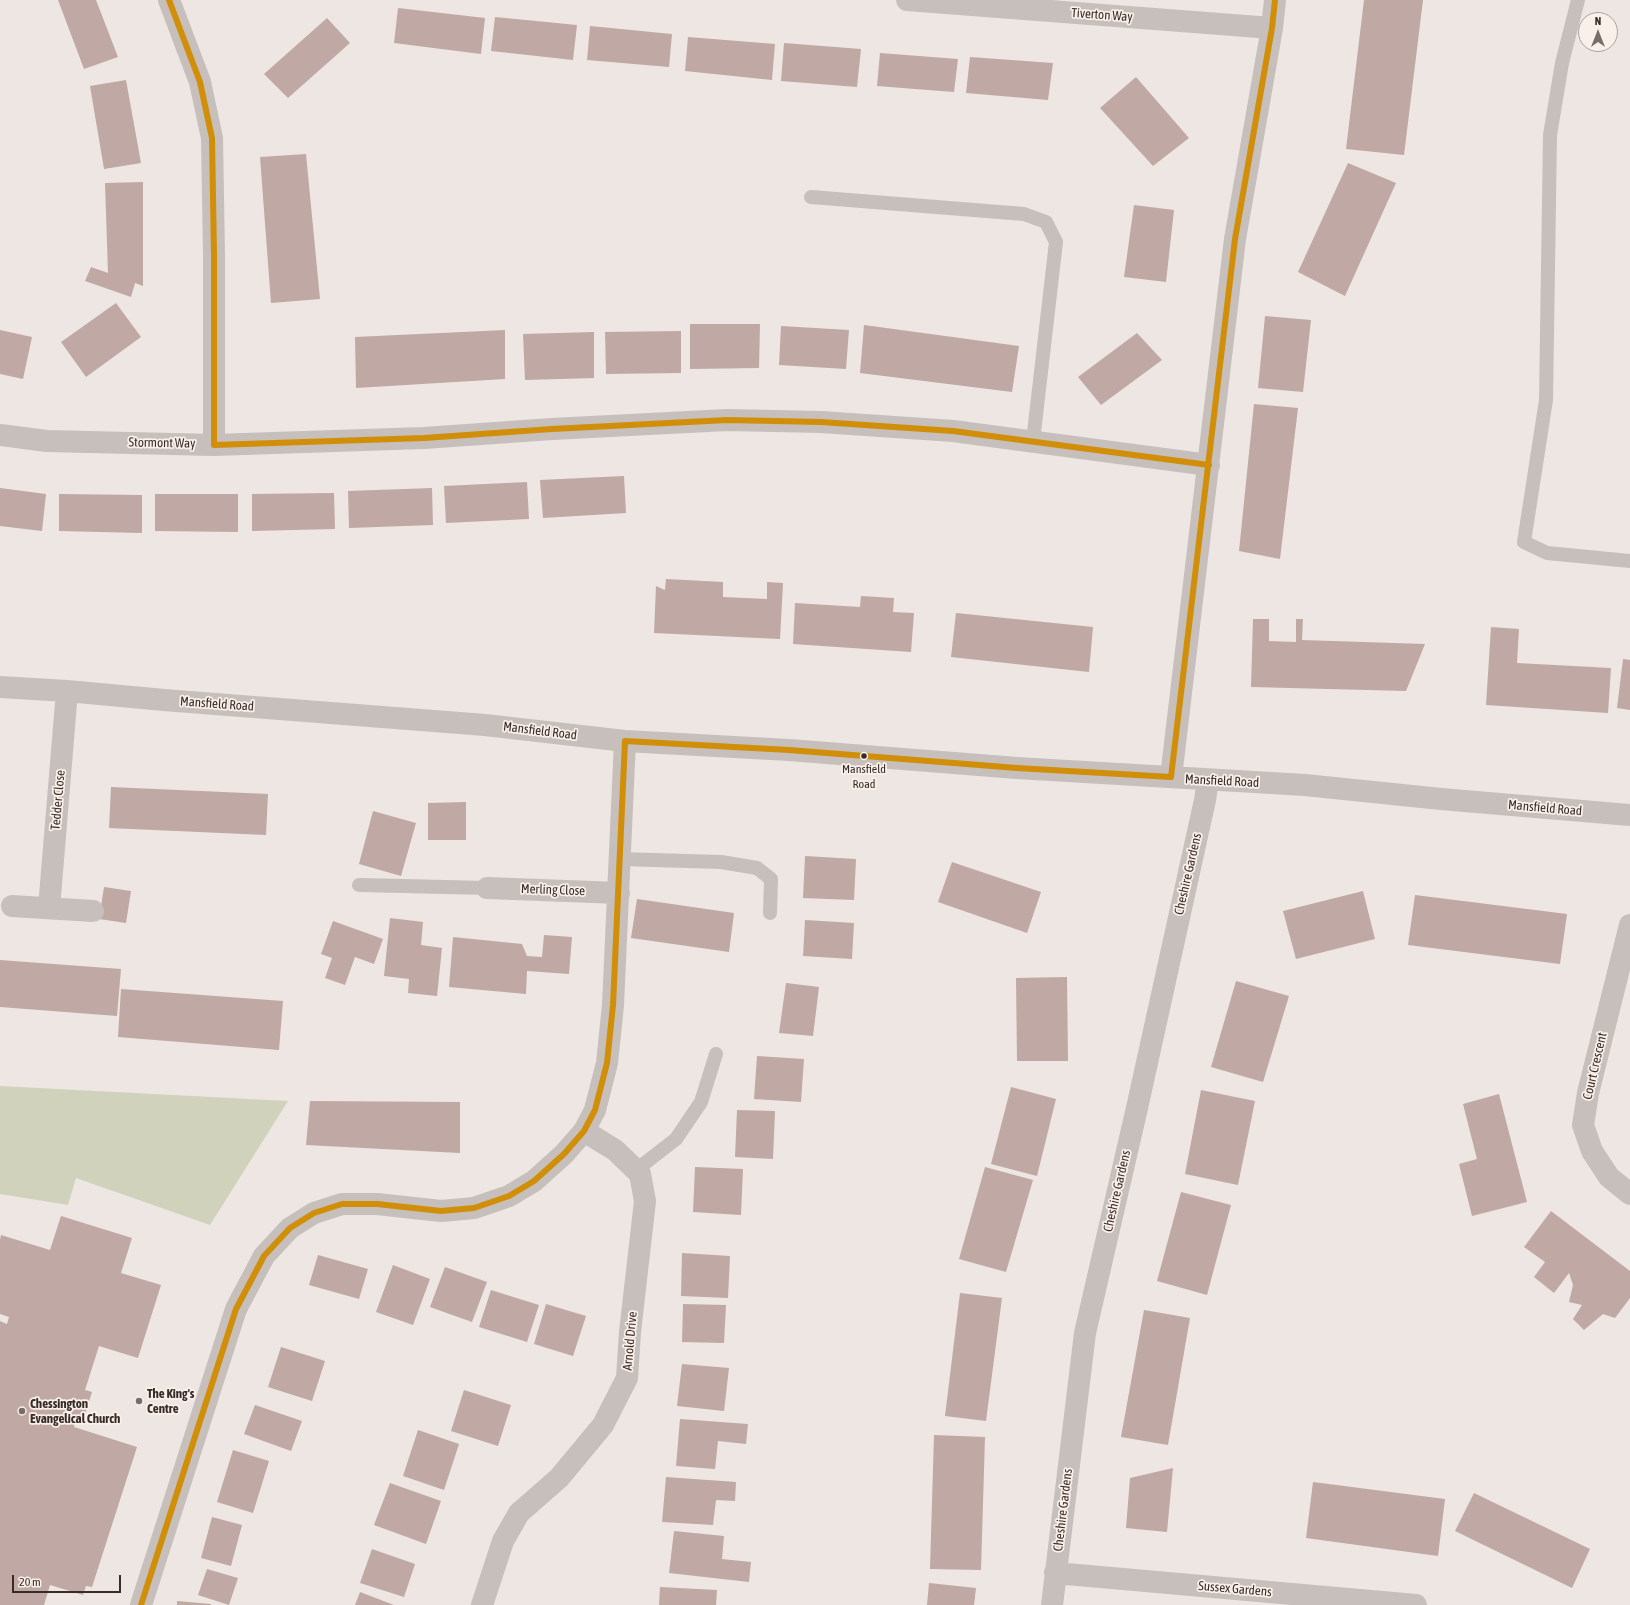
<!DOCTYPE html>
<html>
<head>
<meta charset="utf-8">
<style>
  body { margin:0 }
  #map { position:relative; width:1630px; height:1605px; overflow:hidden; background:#ede6e2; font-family:"Asap Condensed",sans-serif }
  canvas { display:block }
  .north { position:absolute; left:1578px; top:12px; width:40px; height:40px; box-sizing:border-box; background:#faf0ea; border:1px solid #aca29d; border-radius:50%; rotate:0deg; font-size:11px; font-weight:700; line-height:16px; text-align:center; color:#382c29 }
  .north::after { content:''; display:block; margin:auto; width:14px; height:18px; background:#776d6a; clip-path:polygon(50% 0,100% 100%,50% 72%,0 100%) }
  .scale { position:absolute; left:12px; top:1575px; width:109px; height:18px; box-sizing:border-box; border:2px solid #382c29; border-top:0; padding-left:5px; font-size:12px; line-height:14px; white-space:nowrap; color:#382c29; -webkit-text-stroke:3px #faf0ea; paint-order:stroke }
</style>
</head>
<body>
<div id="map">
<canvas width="1630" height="1605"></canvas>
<div class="north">N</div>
<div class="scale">20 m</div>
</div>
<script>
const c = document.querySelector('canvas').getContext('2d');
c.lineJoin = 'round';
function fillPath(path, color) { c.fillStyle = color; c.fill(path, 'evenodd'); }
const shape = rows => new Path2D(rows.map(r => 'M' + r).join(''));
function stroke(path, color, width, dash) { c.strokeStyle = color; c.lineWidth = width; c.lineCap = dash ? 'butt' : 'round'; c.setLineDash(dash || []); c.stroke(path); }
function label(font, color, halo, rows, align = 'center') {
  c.font = font + ' "Asap Condensed",sans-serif'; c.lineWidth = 3.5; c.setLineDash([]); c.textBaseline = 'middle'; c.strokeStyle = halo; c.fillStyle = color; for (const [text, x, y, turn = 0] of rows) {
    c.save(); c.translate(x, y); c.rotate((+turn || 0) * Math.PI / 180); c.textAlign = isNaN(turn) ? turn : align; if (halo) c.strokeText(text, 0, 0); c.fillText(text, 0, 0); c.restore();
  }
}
fillPath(shape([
  [0,1086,288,1101,210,1225,76,1178,68,1205,0,1194]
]), '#d1d2bc');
fillPath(shape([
  [58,0,96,0,118,57,84,69],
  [1364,0,1423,0,1404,155,1346,149],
  [398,8,485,18,481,54,394,43],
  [495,17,577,25,573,60,491,51],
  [327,18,350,43,288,98,264,74],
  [590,26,672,34,669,67,587,60],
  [688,37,775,44,772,80,685,71],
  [784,43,861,49,857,87,781,81],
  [880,53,958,59,954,92,877,86],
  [970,57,1053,63,1048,100,966,93],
  [1136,77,1189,138,1153,166,1100,108],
  [126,80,141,163,104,169,90,86],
  [306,154,320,299,271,303,260,157],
  [1348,163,1396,183,1345,296,1298,272],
  [143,182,143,286,135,283,131,297,85,281,91,267,108,273,105,183],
  [1134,205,1174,210,1166,282,1124,277],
  [116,303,141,337,86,377,61,342],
  [1265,316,1311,320,1303,392,1258,388],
  [690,324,760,324,759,368,690,369],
  [864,325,1019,346,1012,392,860,373],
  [781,326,849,330,846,369,779,365],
  [0,330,32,337,23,379,0,374],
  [505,330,505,379,356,388,355,337],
  [681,331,681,373,606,374,605,332],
  [594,332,594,378,525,380,523,334],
  [1137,333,1162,360,1101,405,1078,377],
  [1254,404,1298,408,1280,559,1239,551],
  [624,476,626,513,543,518,540,480],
  [527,482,529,519,446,523,444,486],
  [0,488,46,494,42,531,0,526],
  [432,488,433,525,349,528,348,491],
  [334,493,335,529,252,531,252,494],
  [59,494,142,495,142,533,59,531],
  [155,494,238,494,238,532,155,531],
  [666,579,723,582,723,597,767,599,767,582,783,583,780,639,654,633,656,586,665,590],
  [861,596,894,598,893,612,914,613,911,652,793,644,795,603,860,607],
  [956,613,1093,627,1089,672,951,657],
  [1253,619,1269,619,1269,641,1296,642,1296,619,1303,619,1302,640,1425,644,1406,691,1251,687],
  [1491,627,1519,629,1517,663,1611,668,1608,713,1486,705],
  [1623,659,1630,660,1630,710,1617,708],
  [111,787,268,794,266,835,109,828],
  [466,802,466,840,428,840,428,803],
  [373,811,416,823,401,876,359,864],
  [805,856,856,859,854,900,803,898],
  [952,862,1041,892,1027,933,938,902],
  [104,887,131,891,126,923,99,919],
  [1363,891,1375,939,1296,959,1283,911],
  [1415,895,1567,914,1560,964,1408,945],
  [637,899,734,913,729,952,631,938],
  [390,918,423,922,421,945,442,948,437,996,408,993,409,979,384,976],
  [805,920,854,923,852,959,803,956],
  [333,921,383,939,374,964,355,957,345,985,325,978,332,958,321,954],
  [544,935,572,937,569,974,527,971,526,994,449,987,453,937,522,944,527,956,542,957],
  [0,960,121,969,117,1016,0,1007],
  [1067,977,1068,1061,1017,1061,1016,978],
  [1236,981,1289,996,1263,1082,1211,1067],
  [786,983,819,987,813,1036,779,1033],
  [121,989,283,1001,279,1050,118,1037],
  [757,1056,804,1059,801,1102,754,1099],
  [1011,1087,1056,1099,1037,1176,991,1164],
  [1201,1090,1255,1101,1238,1185,1185,1174],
  [1499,1094,1527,1202,1472,1216,1459,1164,1477,1159,1463,1104],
  [310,1101,460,1102,460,1153,306,1145],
  [737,1110,775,1111,773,1159,735,1157],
  [695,1167,743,1169,741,1215,693,1212],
  [985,1167,1033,1180,1006,1272,959,1259],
  [1181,1192,1231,1205,1207,1295,1157,1281],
  [1551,1211,1630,1271,1630,1298,1615,1318,1603,1314,1584,1330,1573,1319,1582,1305,1569,1302,1573,1285,1569,1273,1554,1293,1534,1277,1545,1262,1524,1247],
  [61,1216,132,1238,121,1273,161,1285,138,1358,99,1346,85,1390,92,1392,82,1424,75,1422,74,1427,137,1447,92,1587,86,1586,83,1595,50,1585,44,1605,0,1605,0,1321,7,1324,9,1317,0,1314,0,1240,1,1235,50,1250],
  [682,1253,730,1256,728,1298,681,1296],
  [318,1255,368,1269,359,1299,309,1285],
  [393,1265,430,1279,413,1325,376,1312],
  [445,1267,487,1282,472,1322,430,1307],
  [491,1290,539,1305,527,1342,479,1327],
  [960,1293,1002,1298,986,1421,945,1416],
  [546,1304,586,1316,573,1356,534,1344],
  [683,1304,726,1305,724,1343,682,1342],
  [1144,1310,1190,1318,1168,1445,1121,1437],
  [281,1347,325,1361,312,1401,268,1387],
  [682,1364,729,1368,724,1411,677,1406],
  [464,1390,511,1405,498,1446,451,1431],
  [255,1405,302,1421,291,1451,244,1434],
  [680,1419,748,1424,746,1444,718,1441,715,1469,676,1466],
  [418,1430,459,1444,444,1490,403,1476],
  [934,1435,985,1437,981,1570,930,1569],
  [233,1450,269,1461,253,1513,217,1502],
  [1173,1468,1167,1532,1126,1528,1130,1478],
  [666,1477,736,1482,735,1501,716,1500,713,1525,662,1522],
  [1313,1482,1445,1499,1438,1556,1306,1538],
  [390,1483,441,1501,426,1544,374,1525],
  [1474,1493,1590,1549,1572,1588,1455,1531],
  [212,1517,242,1525,231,1566,201,1558],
  [674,1531,724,1536,722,1559,751,1562,749,1582,669,1573],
  [372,1549,415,1564,404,1597,360,1583],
  [207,1569,238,1578,229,1605,198,1595],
  [929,1583,976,1588,974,1605,927,1605],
  [660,1587,717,1590,716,1605,659,1605],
  [360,1592,394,1605,355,1605],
  [177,1601,211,1604,211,1605,177,1605]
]), '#c0a8a4');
stroke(shape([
  [1578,0,1562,63,1550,135,1546,400,1524,542,1547,553,1630,561],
  [811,197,1024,214,1046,222,1056,242,1033,441],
  [620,859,721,862,757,868,771,879,770,913],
  [359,885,487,888],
  [636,1170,676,1139,701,1102,716,1054]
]), '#c6bfbb', 14);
stroke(shape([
  [169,0,200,82,212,138,214,255,214,445],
  [907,0,1272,28],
  [0,435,47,441,214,445,424,438,552,429,727,420,821,422,953,431,1209,465],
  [0,687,67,691,164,700,485,725,625,741,789,750,1017,768,1305,785,1441,799,1630,815],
  [1171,777,1235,239,1272,28,1275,0],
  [487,888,619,893],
  [12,906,93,911],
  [49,908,67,691],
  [1630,925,1588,1093,1583,1125,1592,1151,1609,1177,1630,1194],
  [1055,1573,1416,1605],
  [141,1605,236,1309,264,1256,290,1228,314,1213,342,1204,377,1204,441,1211,474,1208,509,1196,534,1181,564,1154,584,1131,595,1110,607,1063,613,1005,625,741],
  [482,1605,503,1541,519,1513,559,1478,603,1425,627,1378,630,1332,645,1201,640,1174,615,1150,584,1131],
  [1052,1605,1085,1333,1137,1108,1205,800,1208,780]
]), '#c6bfbb', 22);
stroke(shape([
  [169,0,200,82,212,138,214,255,214,445,424,438,552,429,727,420,821,422,953,431,1209,465],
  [625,741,789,750,1017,768,1171,777],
  [1171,777,1235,239,1272,28,1275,0],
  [141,1605,236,1309,264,1256,290,1228,314,1213,342,1204,377,1204,441,1211,474,1208,509,1196,534,1181,564,1154,584,1131,595,1110,607,1063,613,1005,625,741]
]), '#d18e08', 6);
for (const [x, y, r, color] of [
  [864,756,3.5,"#382c29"],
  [139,1401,4,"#776d6a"],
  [22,1411,4,"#776d6a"]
]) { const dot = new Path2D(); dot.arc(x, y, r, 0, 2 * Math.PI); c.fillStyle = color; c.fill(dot); stroke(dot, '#faf0ea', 1.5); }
label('12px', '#382c29', '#faf0ea', [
  ["Mansfield",864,769],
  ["Road",864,784]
]);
label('13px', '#382c29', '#faf0ea', [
  ["Tiverton Way",1102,15,4],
  ["Stormont Way",162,443,1],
  ["Mansfield Road",217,704,4],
  ["Mansfield Road",540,731,7],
  ["Mansfield Road",1222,781,3],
  ["Tedder Close",58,800,-85],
  ["Mansfield Road",1545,808,5],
  ["Cheshire Gardens",1188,874,-77],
  ["Merling Close",553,890,2],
  ["Court Crescent",1595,1066,-77],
  ["Cheshire Gardens",1117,1191,-77],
  ["Arnold Drive",630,1341,-85],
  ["Cheshire Gardens",1063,1510,-83],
  ["Sussex Gardens",1235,1589,5]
]);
label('bold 13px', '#382c29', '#faf0ea', [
  ["The King's",147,1394],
  ["Centre",147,1409],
  ["Chessington",30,1404],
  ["Evangelical Church",30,1419]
], 'left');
</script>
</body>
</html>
